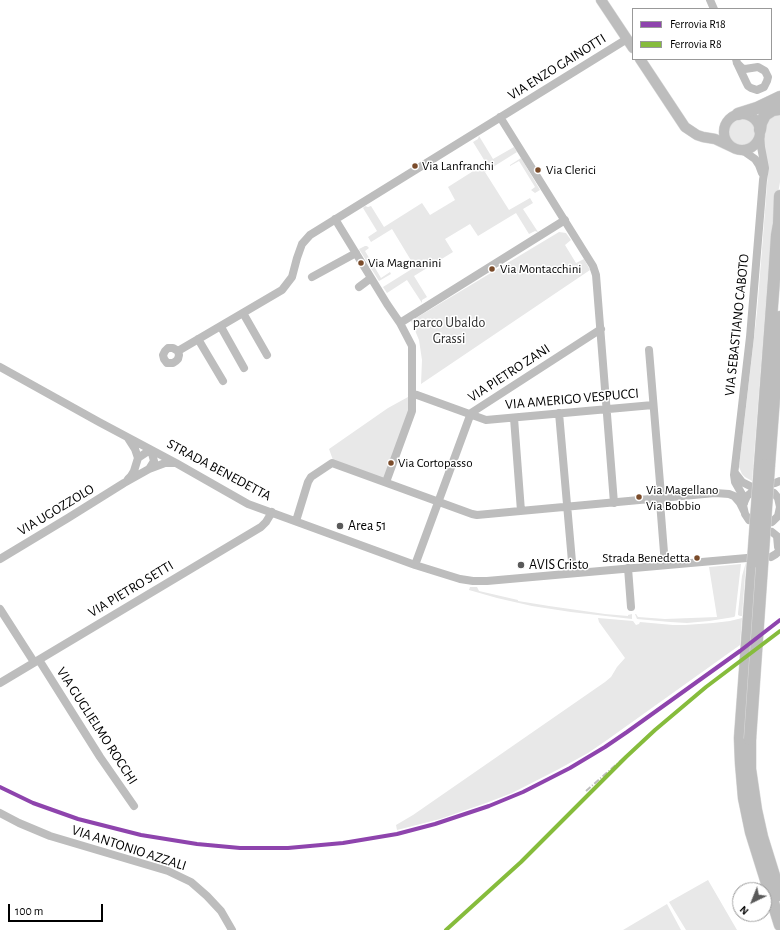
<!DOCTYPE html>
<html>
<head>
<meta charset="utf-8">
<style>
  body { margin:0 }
  #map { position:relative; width:780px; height:930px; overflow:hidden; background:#fff; font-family:"Alegreya Sans",sans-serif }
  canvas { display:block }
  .legend { position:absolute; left:632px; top:8px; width:140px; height:52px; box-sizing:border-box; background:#fff; border:1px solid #999; margin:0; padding:5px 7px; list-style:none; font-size:12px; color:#000 }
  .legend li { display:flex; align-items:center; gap:8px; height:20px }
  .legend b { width:20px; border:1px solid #999 }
  .north { position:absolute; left:732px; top:882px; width:40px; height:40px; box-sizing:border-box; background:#fff; border:1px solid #999; border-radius:50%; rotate:223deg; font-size:11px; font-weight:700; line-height:16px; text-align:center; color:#000 }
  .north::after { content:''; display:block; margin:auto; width:14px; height:18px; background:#595959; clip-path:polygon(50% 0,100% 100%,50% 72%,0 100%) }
  .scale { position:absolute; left:8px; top:904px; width:95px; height:18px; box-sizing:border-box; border:2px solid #000; border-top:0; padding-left:5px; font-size:12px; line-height:14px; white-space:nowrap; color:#000; -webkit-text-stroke:3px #fff; paint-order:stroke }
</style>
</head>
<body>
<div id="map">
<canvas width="780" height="930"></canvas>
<ul class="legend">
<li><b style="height:5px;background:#8e44ad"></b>Ferrovia R18</li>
<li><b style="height:5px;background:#86bc3c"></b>Ferrovia R8</li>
</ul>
<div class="north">N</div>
<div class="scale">100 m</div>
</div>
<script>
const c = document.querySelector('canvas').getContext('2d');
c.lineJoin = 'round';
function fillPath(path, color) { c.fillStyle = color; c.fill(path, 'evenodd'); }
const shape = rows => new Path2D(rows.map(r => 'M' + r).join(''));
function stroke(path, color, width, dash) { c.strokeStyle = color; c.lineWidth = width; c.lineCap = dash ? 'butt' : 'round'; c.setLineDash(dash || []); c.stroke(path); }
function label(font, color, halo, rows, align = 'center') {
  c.font = font + ' "Alegreya Sans",sans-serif'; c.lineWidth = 3; c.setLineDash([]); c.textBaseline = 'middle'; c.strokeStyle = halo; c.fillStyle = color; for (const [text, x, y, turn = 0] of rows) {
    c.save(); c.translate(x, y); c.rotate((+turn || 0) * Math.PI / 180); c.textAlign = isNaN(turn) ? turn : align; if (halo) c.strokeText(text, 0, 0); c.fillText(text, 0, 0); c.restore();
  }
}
fillPath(shape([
  [780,112,780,182,773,222,770,249,752,481,745,477,742,474,739,467,757,312,768,173,763,147,764,123],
  '728 132a14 14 0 1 1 28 0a14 14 0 1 1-28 0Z',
  [479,136,493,159,514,147,517,152,485,172,509,210,530,198,533,203,523,209,538,232,535,231,529,234,516,213,478,236,470,224,445,239,453,252,414,276,427,297,422,300,422,303,407,280,387,293,383,287,415,267,392,229,371,242,368,237,377,231,363,208,365,206,368,207,371,206,384,227,422,203,430,215,455,200,448,187,486,163,473,142,478,139],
  [521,158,540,190,535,193,531,190,535,187,519,161,510,166,510,165],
  [559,232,566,233,571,240,565,245,576,263,584,259,590,270,421,384,422,360,419,340,411,321],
  [365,246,367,246,369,248,365,251,381,278,390,272,391,274,379,281,359,249],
  [408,397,410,410,384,479,333,460,329,449,388,408],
  [746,562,742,616,740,616,738,615,738,613,742,576],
  [741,564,735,616,734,617,709,621,687,623,670,622,637,619,635,614,636,614,638,617,665,619,717,617,709,567],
  [470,587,477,587,479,591,518,600,518,601,549,606,605,614,628,616,628,615,632,614,632,619,571,612,532,606,497,598,469,590],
  [598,618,633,621,636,625,639,624,640,622,673,625,685,625,713,623,730,621,742,618,740,645,607,740,588,753,557,770,512,793,486,803,440,819,397,830,396,825,413,815,605,682,611,677,617,667,625,658,599,622],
  [708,880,737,930,686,930,669,902],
  [667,904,681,930,623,930]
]), '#e8e8e8');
const major = shape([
  [601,0,633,48],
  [640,59,685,127,697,135,703,137,715,139,734,148],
  '724 132a18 18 0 1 1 36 0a18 18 0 1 1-36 0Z'
]);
const highway = shape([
  [738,114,757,108,780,97],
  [760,130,761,123,765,115,773,110,780,109],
  [779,224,780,196],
  [760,465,774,279,777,235,780,218],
  [769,465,780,317],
  [753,562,740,738,741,763,744,798,751,832,780,925],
  [750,739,750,769,756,810,762,837,780,895]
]);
stroke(major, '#dbdbdb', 11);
stroke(highway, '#dbdbdb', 13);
stroke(shape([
  [710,0,714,9],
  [736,59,737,63,746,82,748,86,751,88,757,90,764,87,767,81,768,77,765,71,758,67,745,69,742,68,737,63],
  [500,117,593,266,596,275,614,503],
  [736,149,745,152,755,159,759,165,762,173],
  [335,219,387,304,400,323,412,346,412,411,386,482],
  [312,277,356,253],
  [359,287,371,278],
  [243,313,267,355],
  [400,323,565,220],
  [221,327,244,368],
  [198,339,223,381],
  [649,350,661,495,660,502,665,565],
  [178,351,179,355,178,359,176,361,173,363,167,363,164,359,163,355,165,351,168,348,173,348,178,351,282,290,292,277,297,258,302,244,310,235,627,39],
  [0,367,99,422,176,463,248,504,415,565,460,579,473,581,487,581,747,558],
  [412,394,417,395,486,420,653,405],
  [559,413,573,573],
  [514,418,521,511],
  [138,458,147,452,151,450,154,461,149,469],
  [735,473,742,482,752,487],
  [128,479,131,476,134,471,138,458,135,449,128,438],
  [775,483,780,481],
  [744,503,743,496,735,482,734,475,750,337,763,180,765,168,761,147,760,133],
  [749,520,745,514,743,505,747,496,752,492],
  [296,521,308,482,311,477,332,463,472,514,477,515,715,493,729,494,734,496,740,503,744,511],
  [772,522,778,516,780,507,778,498,774,493],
  [772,532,777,536,778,547,780,551],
  [771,557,776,554,780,550],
  [0,559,68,518,124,483,149,469,165,463,173,463],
  [415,565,471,413,601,329],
  [628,568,631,607],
  [0,609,34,662],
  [39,660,100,757,134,806],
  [0,683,261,527,266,522,272,512],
  [0,813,19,823,50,836,168,871,191,882,207,896,221,911,232,930]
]), '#bdbdbd', 8);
stroke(major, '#bdbdbd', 10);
stroke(highway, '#bdbdbd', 12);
stroke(shape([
  [586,791,625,757]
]), '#bdbdbd', 2, [6, 2, 1, 2]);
const highwayBridge = shape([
  [753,562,760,465],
  [750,739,769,465]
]);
stroke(highwayBridge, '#dbdbdb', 13, []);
stroke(highwayBridge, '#bdbdbd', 12);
stroke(shape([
  [0,787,33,803,78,819,141,835,197,844,240,848,288,848,343,843,397,834,435,824,489,806,523,792,570,768,605,747,627,732,740,651,780,620]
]), '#8e44ad', 4);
stroke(shape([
  [446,930,521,862,626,757,655,730,706,687,780,631]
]), '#86bc3c', 4);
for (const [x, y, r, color] of [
  [415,166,3.5,"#7a4b2a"],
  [538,170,3.5,"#7a4b2a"],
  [361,263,3.5,"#7a4b2a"],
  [492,269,3.5,"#7a4b2a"],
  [391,463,3.5,"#7a4b2a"],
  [639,497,3.5,"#7a4b2a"],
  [340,526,4,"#595959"],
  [697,558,3.5,"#7a4b2a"],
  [521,565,4,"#595959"]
]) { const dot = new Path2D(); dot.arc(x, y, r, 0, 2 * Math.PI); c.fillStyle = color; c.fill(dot); stroke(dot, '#fff', 1.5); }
label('13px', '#000', '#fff', [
  ["Via Lanfranchi",422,166],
  ["Via Clerici",546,170],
  ["Via Magnanini",368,263],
  ["Via Montacchini",500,269],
  ["Via Cortopasso",398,463],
  ["Via Magellano",646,490],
  ["Via Bobbio",646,506],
  ["Strada Benedetta",690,558,"right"]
], 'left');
label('14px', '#000', '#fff', [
  ["VIA ENZO GAINOTTI",557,67,-32],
  ["VIA SEBASTIANO CABOTO",737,325,-84],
  ["VIA PIETRO ZANI",509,373,-33],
  ["VIA AMERIGO VESPUCCI",572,399,-5],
  ["STRADA BENEDETTA",219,470,28],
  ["VIA UGOZZOLO",56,510,-31],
  ["VIA PIETRO SETTI",131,589,-31],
  ["VIA GUGLIELMO ROCCHI",97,726,57],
  ["VIA ANTONIO AZZALI",129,848,18]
]);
label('14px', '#2d2d2d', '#fff', [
  ["parco Ubaldo",449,323],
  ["Grassi",449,339]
]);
label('14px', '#000', '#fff', [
  ["Area 51",348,526],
  ["AVIS Cristo",529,565]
], 'left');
</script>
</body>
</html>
